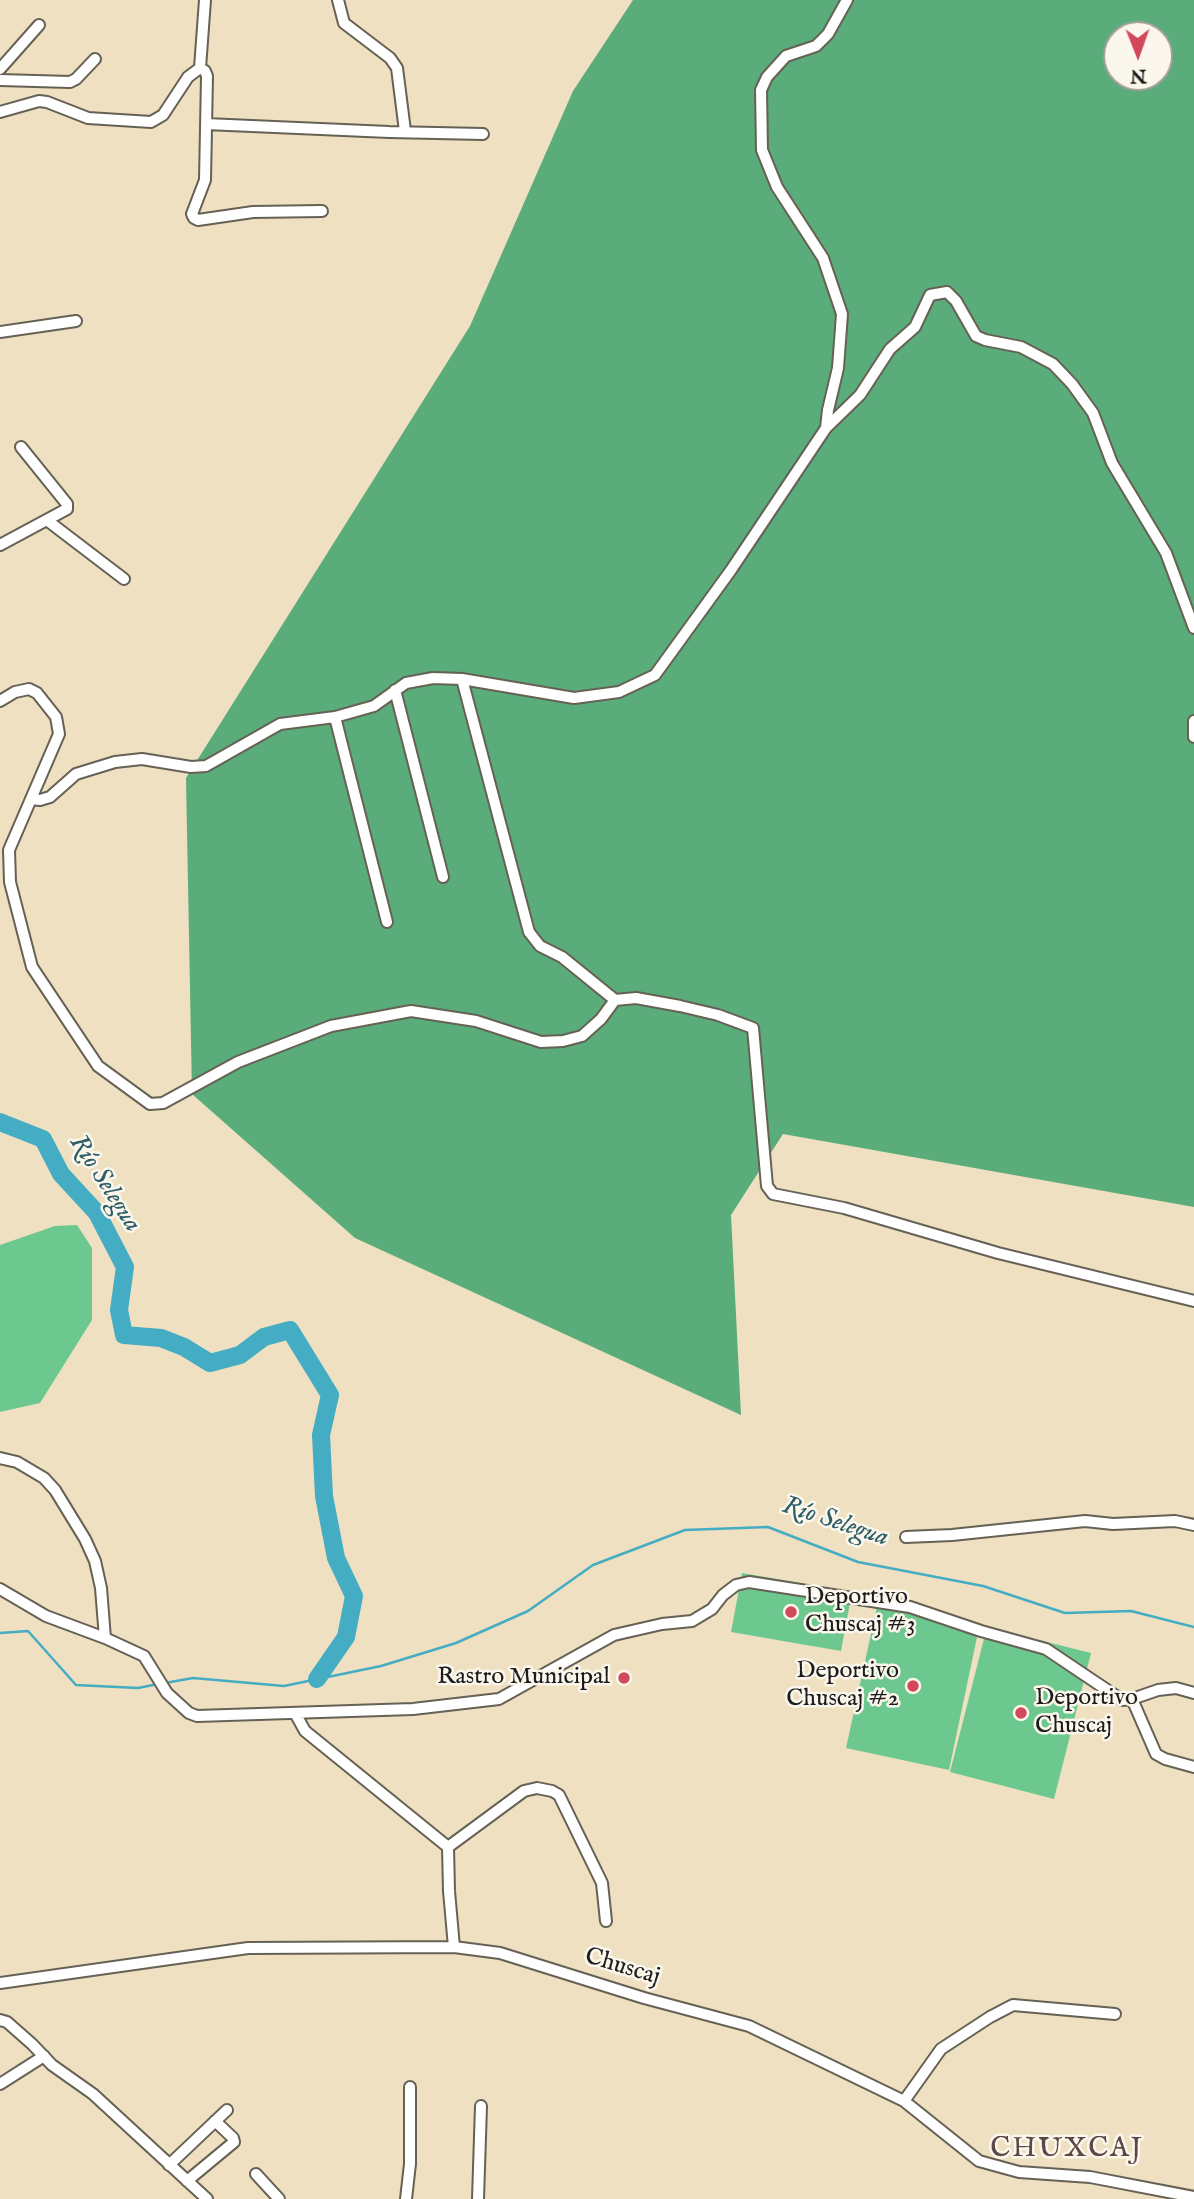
<!DOCTYPE html>
<html>
<head>
<meta charset="utf-8">
<style>
  body { margin:0 }
  #map { position:relative; width:1194px; height:2199px; overflow:hidden; background:#eee0c0; font-family:"IM FELL English",serif }
  canvas { display:block }
  .north { position:absolute; left:1103px; top:21px; width:70px; height:70px; box-sizing:border-box; background:#fbf7ec; border:2px solid #a29f99; border-radius:50%; rotate:179deg; font-size:19px; font-weight:700; line-height:28px; text-align:center; color:#1c1c1c }
  .north::after { content:''; display:block; margin:auto; width:24px; height:32px; background:#d1495b; clip-path:polygon(50% 0,100% 100%,50% 72%,0 100%) }
</style>
</head>
<body>
<div id="map">
<canvas width="1194" height="2199"></canvas>
<div class="north">N</div>
</div>
<script>
const c = document.querySelector('canvas').getContext('2d');
c.lineJoin = 'round';
function fillPath(path, color) { c.fillStyle = color; c.fill(path, 'evenodd'); }
const shape = rows => new Path2D(rows.map(r => 'M' + r).join(''));
function stroke(path, color, width, dash) { c.strokeStyle = color; c.lineWidth = width; c.lineCap = dash ? 'butt' : 'round'; c.setLineDash(dash || []); c.stroke(path); }
function label(font, color, halo, rows, align = 'center') {
  c.font = font + ' "IM FELL English",serif'; c.lineWidth = 5; c.setLineDash([]); c.textBaseline = 'middle'; c.strokeStyle = halo; c.fillStyle = color; for (const [text, x, y, turn = 0] of rows) {
    c.save(); c.translate(x, y); c.rotate((+turn || 0) * Math.PI / 180); c.textAlign = isNaN(turn) ? turn : align; if (halo) c.strokeText(text, 0, 0); c.fillText(text, 0, 0); c.restore();
  }
}
fillPath(shape([
  [77,1225,92,1248,92,1320,40,1403,0,1412,0,1245,55,1226],
  [742,1573,852,1592,841,1651,731,1632],
  [878,1602,980,1623,949,1770,846,1748],
  [987,1627,1091,1653,1054,1799,950,1772]
]), '#6dc88f');
fillPath(shape([
  [633,0,1194,0,1194,1207,783,1134,731,1215,741,1415,355,1238,192,1094,186,778,470,326,573,91],
  [1117,35,1159,35,1159,77,1117,77]
]), '#5aac7a');
stroke(shape([
  [0,1633,28,1631,76,1685,138,1688,158,1684],
  [165,1683,193,1678,284,1686,381,1666,456,1643,528,1611,593,1565,685,1530,768,1527,858,1562,983,1586,1065,1613,1131,1611,1194,1627]
]), '#44adc3', 2.5);
stroke(shape([
  [0,1122,43,1139,61,1174,97,1213,125,1267,119,1310,124,1335,161,1338,184,1347,210,1363,240,1355,264,1337,290,1330,330,1395,321,1435,324,1496,336,1558,354,1596,346,1637,317,1679]
]), '#44adc3', 18);
const minor = shape([
  [338,0,344,23,390,58,397,68,405,131],
  [200,68,205,0],
  [0,69,39,25],
  [0,80,70,82,76,79,95,59],
  [0,112,39,101,47,102,88,118,151,122,163,115,188,77,200,68,205,71,207,76,205,180,192,214,194,218,198,220,253,212,322,211],
  [206,124,389,132,483,134],
  [0,332,76,321],
  [826,428,860,395,890,349,915,327,930,295,947,292,956,301,976,336,985,340,1021,347,1053,364,1072,384,1093,413,1112,463,1166,553,1194,628],
  [48,521,124,579],
  [0,545,67,509,67,504,21,447],
  [462,679,529,932,540,946,562,957,615,1000],
  [395,690,443,877],
  [0,701,15,692,29,689,37,693,56,717,59,734,9,850,10,882,32,967,98,1066,150,1104,163,1103,238,1062,331,1026,411,1011,476,1021,541,1042,563,1041,582,1036,601,1019,615,1000,636,998,680,1006,718,1015,753,1028,767,1186,773,1194,844,1208,998,1253,1194,1301],
  [335,717,387,922],
  [1194,721,1194,737],
  [31,799,40,800,50,797,76,774,115,762,142,759,191,767,206,766,280,724,335,717,374,706,406,683,433,678,462,679,574,698,619,692,655,675,731,570,826,428,828,410,838,368,842,314,823,258,777,187,762,150,761,90,767,77,786,56,816,46,828,34,847,0],
  [0,1458,17,1462,44,1478,55,1490,85,1539,95,1561,101,1588,105,1638],
  [906,1537,952,1535,1085,1521,1113,1524,1175,1521,1194,1525],
  [0,1589,46,1616,105,1638,144,1656,167,1693,189,1713,197,1716,413,1709,499,1699,614,1635,662,1624,692,1621,712,1609,723,1595,736,1585,749,1582,910,1607,981,1631,1046,1649,1122,1700,1132,1699,1158,1690,1176,1688,1194,1693],
  [1132,1699,1156,1754,1165,1759,1194,1767],
  [295,1713,305,1731,448,1847,449,1891,454,1947],
  [448,1847,524,1791,537,1788,552,1791,559,1795,602,1883,606,1921],
  [0,1983,248,1948,454,1947,500,1953,644,1998,749,2026,904,2101,979,2161,1019,2172,1090,2177,1194,2197],
  [0,2020,7,2022,32,2044,52,2065,93,2094,207,2199],
  [0,2084,44,2056],
  [904,2101,941,2049,990,2017,1013,2005,1115,2014],
  [169,2165,227,2110],
  [256,2174,279,2199],
  [187,2181,234,2142,233,2138,215,2121],
  [406,2199,410,2164,410,2087],
  [478,2199,481,2106]
]);
stroke(minor, '#666155', 14);
stroke(minor, '#fff', 10);
for (const [x, y, r, color] of [
  [791,1612,7,"#d1495b"],
  [624,1678,7,"#d1495b"],
  [913,1686,7,"#d1495b"],
  [1021,1713,7,"#d1495b"]
]) { const dot = new Path2D(); dot.arc(x, y, r, 0, 2 * Math.PI); c.fillStyle = color; c.fill(dot); stroke(dot, '#fbf7ec', 2.5); }
label('24px', '#1c1c1c', '#fbf7ec', [
  ["Deportivo",805,1598],
  ["Chuscaj #3",805,1626],
  ["Deportivo",899,1672,"right"],
  ["Chuscaj #2",899,1700,"right"],
  ["Rastro Municipal",610,1678,"right"],
  ["Deportivo",1035,1699],
  ["Chuscaj",1035,1727]
], 'left');
label('24px', '#1c1c1c', '#fbf7ec', [
  ["Chuscaj",622,1968,17]
]);
label('italic 26px', '#2e5d67', '#fbf7ec', [
  ["Río Selegua",104,1184,57],
  ["Río Selegua",835,1523,18]
]);
c.letterSpacing = '2px';
label('28px', '#5d4746', '#fbf7ec', [
  ["CHUXCAJ",1067,2150]
]);
c.letterSpacing = '0px';
</script>
</body>
</html>
